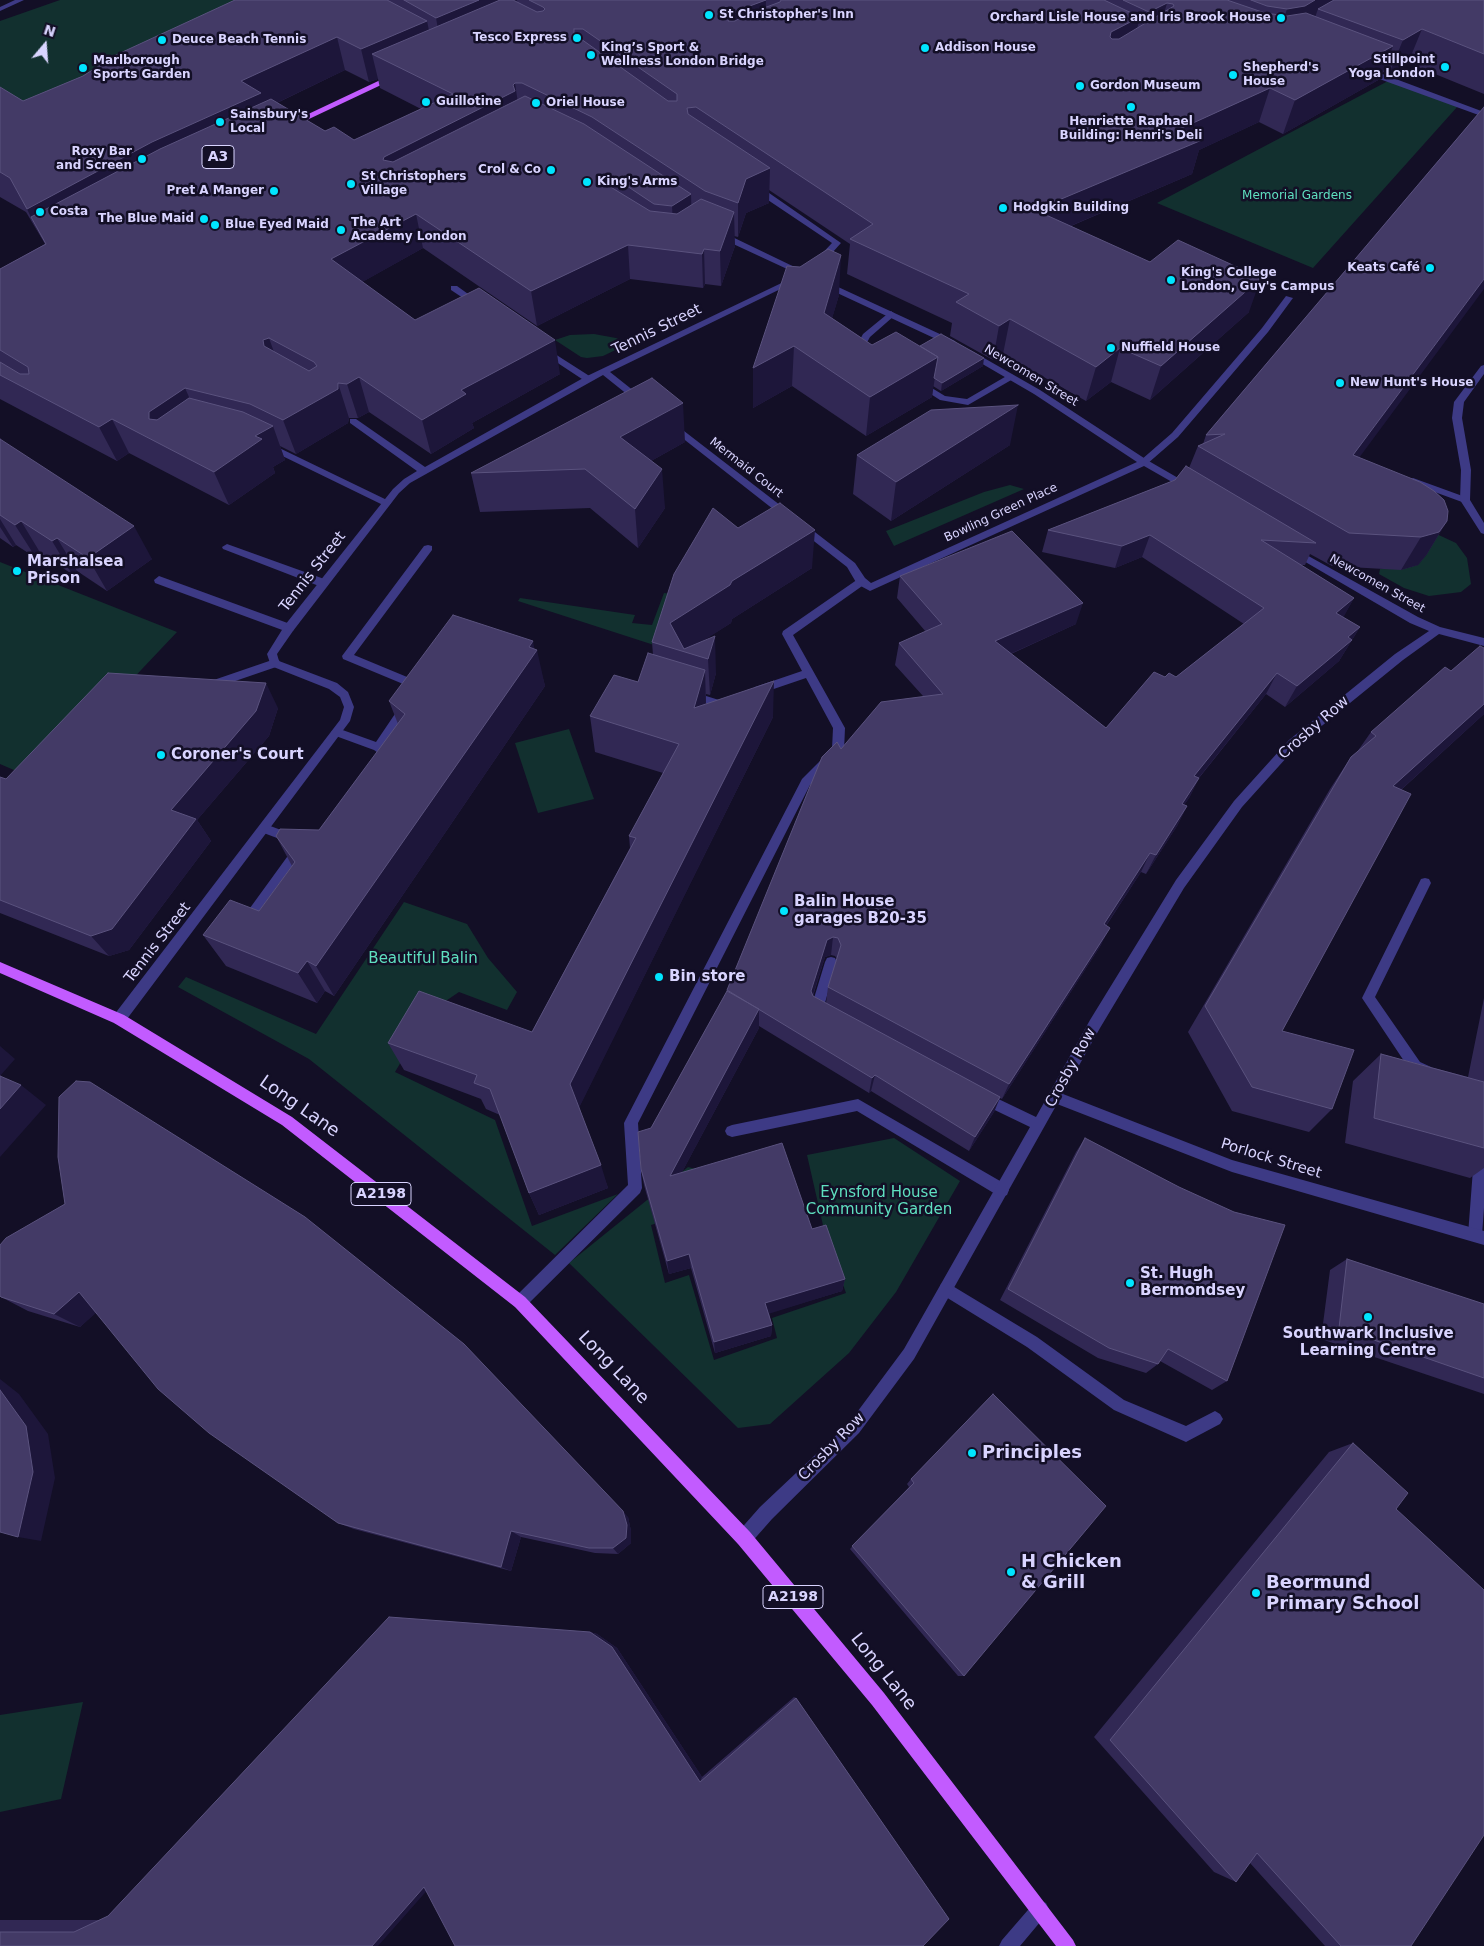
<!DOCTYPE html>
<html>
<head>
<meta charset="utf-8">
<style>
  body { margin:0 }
  #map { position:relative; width:1484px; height:1946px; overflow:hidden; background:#130f26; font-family:"DejaVu Sans",sans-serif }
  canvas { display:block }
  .north { position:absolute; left:20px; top:20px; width:50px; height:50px; -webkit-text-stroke:4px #130f26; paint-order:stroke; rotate:18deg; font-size:14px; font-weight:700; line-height:20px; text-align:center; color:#d9d4ff }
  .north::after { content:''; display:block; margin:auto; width:18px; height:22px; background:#d9d4ff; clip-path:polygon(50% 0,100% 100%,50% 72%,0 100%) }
</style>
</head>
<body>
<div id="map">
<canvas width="1484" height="1946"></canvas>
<div class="north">N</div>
</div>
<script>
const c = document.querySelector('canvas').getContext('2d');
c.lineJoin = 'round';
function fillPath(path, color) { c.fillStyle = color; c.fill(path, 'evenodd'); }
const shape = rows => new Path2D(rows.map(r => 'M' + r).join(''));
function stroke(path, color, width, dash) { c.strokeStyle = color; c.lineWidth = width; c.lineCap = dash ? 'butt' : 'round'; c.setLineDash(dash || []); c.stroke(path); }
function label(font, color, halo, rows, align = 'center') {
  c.font = font + ' "DejaVu Sans",sans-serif'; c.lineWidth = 5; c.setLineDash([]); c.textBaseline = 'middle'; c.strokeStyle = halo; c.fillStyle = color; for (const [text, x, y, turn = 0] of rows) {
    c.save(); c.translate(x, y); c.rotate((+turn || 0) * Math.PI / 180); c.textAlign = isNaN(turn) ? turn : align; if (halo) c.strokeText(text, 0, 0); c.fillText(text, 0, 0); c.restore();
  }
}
fillPath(shape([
  [60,0,255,0,36,127,0,103,0,21],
  [1390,80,1458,106,1313,268,1157,203],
  [594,334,616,338,630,343,603,356,587,358,581,357,555,340,570,335],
  [1010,485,1024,489,894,546,886,531,984,492],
  [1415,524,1456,543,1467,558,1471,584,1461,592,1429,596,1404,588,1379,574,1380,569,1418,565,1427,554,1428,544],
  [0,562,177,632,37,780,0,764],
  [664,593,671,594,654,645,518,601,520,598,635,615,632,623,652,625],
  [569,729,594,799,538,813,515,743],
  [404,902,467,924,488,958,517,992,507,1010,459,992,431,1011,395,1072,495,1120,532,1226,618,1194,555,1255,309,1059,178,987,186,977,316,1034],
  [894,1138,960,1181,896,1292,849,1353,770,1424,738,1428,569,1263,688,1167,719,1175,726,1201,651,1225,665,1283,689,1275,714,1360,777,1338,772,1318,846,1293,825,1234,807,1155],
  [83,1702,61,1799,0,1812,0,1715]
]), '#12302f');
fillPath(shape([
  [15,0,24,0,0,11,0,7,15,0],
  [1363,69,1369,69,1484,112,1484,117,1363,73,1363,69],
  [753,186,759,186,841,243,823,263,817,263,817,259,832,243,753,190,753,186],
  [451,286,457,286,482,304,475,306,451,290,451,286],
  [1286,296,1293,298,1268,332,1178,437,1147,464,1141,464,1141,460,1172,433,1262,328,1286,296],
  [891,311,895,314,894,316,870,337,865,346,870,351,869,353,863,353,857,349,856,347,863,334,891,311],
  [544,347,591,377,591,381,585,381,541,352,541,348,544,347],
  [1010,374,1013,375,1013,379,968,405,940,400,915,384,919,381,922,382,945,396,967,399,1010,374],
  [269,443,389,501,391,503,389,505,383,505,266,448,266,444,269,443],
  [1413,478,1468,498,1470,500,1465,503,1462,502,1410,483,1408,481,1413,478],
  [227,544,327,580,328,583,327,586,319,586,223,549,222,547,227,544],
  [428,545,432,546,432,550,354,655,424,684,425,687,424,690,420,691,343,659,342,656,424,546,428,545],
  [159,576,293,625,294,628,293,631,285,631,155,583,154,580,159,576],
  [861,577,866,581,865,584,793,635,845,728,844,751,810,785,638,1123,642,1188,640,1193,525,1307,520,1309,515,1307,513,1302,515,1297,628,1185,624,1123,626,1119,802,779,832,749,833,728,806,678,759,694,754,690,755,687,802,671,782,634,783,631,861,577],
  [275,659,279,660,280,663,279,666,209,690,204,686,205,683,275,659],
  [690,691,719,700,728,697,733,701,732,704,719,708,686,698,685,695,690,691],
  [405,704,410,708,385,746,391,752,389,755,381,755,374,750,333,735,331,732,337,728,376,742,401,705,405,704],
  [265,824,297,836,299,839,297,842,293,844,261,832,259,829,261,826,265,824],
  [299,844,303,846,305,849,303,852,258,916,250,916,248,912,250,908,295,846,299,844],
  [1425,878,1429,879,1431,883,1375,997,1420,1062,1431,1067,1433,1071,1431,1075,1426,1077,1410,1070,1362,998,1421,879,1425,878],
  [858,1099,1007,1185,1009,1190,1007,1195,1002,1197,997,1195,857,1111,732,1137,727,1135,725,1131,727,1127,732,1125,858,1099],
  [1481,1150,1484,1151,1484,1208,1482,1235,1480,1240,1475,1242,1470,1240,1468,1235,1474,1156,1476,1151,1481,1150],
  [946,1282,1037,1337,1124,1400,1186,1426,1215,1411,1220,1414,1223,1419,1220,1424,1186,1442,1114,1410,1027,1347,941,1294,939,1289,941,1284,946,1282]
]), '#3d3a85');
fillPath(shape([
  [716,232,722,232,807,273,800,275,716,236,716,232],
  [792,278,799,280,610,372,644,399,644,403,638,403,603,375,410,483,399,493,293,631,277,654,279,661,337,683,348,692,354,707,350,721,124,1023,119,1025,114,1023,113,1019,114,1015,340,720,344,707,340,697,329,689,271,666,267,654,285,625,393,489,404,479,417,471,350,423,350,419,356,419,425,467,585,377,792,278],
  [823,280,955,341,956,343,955,345,949,345,820,285,819,283,823,280],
  [970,350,1040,390,1147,460,1192,486,1192,490,1186,490,1144,466,870,591,857,584,847,567,667,426,672,423,675,424,855,563,865,578,871,583,1137,462,1034,394,967,355,966,353,970,350],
  [1484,365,1484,374,1464,402,1462,418,1471,470,1470,500,1484,523,1484,534,1481,533,1460,500,1461,470,1452,418,1454,402,1481,366,1484,365],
  [1294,548,1418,617,1440,627,1484,638,1484,646,1439,634,1403,660,1297,746,1242,807,1184,888,1100,1028,1063,1094,1232,1160,1484,1231,1484,1245,1232,1172,1057,1104,914,1359,859,1433,772,1519,750,1544,744,1546,738,1544,736,1538,738,1532,760,1507,849,1423,904,1349,1030,1127,978,1102,976,1098,978,1094,983,1092,988,1094,1036,1117,1090,1020,1176,880,1234,801,1289,740,1395,654,1429,631,1410,623,1290,553,1290,549,1294,548],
  [831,957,835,958,837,962,824,1006,830,1012,829,1016,824,1018,813,1012,811,1008,825,962,827,958,831,957],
  [1040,1900,1046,1903,1049,1909,1046,1915,1020,1946,999,1946,1002,1940,1034,1903,1040,1900]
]), '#3d3a85');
fillPath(shape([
  [391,75,398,77,292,127,285,125,391,75],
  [0,962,124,1015,292,1117,525,1297,750,1532,884,1693,1073,1940,1076,1946,1056,1946,872,1705,738,1544,515,1307,282,1125,114,1023,0,973,0,962]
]), '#c25bff');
fillPath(shape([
  [235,0,1484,0,1484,94,1408,63,1389,74,1383,72,1380,79,1283,134,1259,122,1199,150,1192,174,1071,226,1249,312,1150,400,1111,382,1086,401,1003,354,993,360,950,336,952,323,847,274,850,244,769,190,769,203,746,213,738,237,734,236,735,246,721,286,705,284,703,288,630,279,537,326,423,248,362,282,415,320,560,374,472,423,474,428,431,454,369,412,358,418,349,418,348,423,296,454,280,446,285,460,273,467,275,473,229,505,129,453,117,461,0,399,0,269,45,244,26,212,0,197,0,87,23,101,83,76],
  [345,70,369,82,378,79,380,88,421,109,354,140,325,131,277,103],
  [1484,107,1359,458,1447,521,1427,554,1418,565,1401,570,1332,566,1310,554,1305,565,1301,565,1354,598,1343,617,1360,627,1339,661,1285,707,1266,694,1199,778,1189,798,1184,805,1187,806,1177,826,1146,874,1141,872,1106,926,1101,945,1002,1099,1000,1098,994,1112,969,1151,871,1091,869,1093,759,1026,759,1028,682,1172,812,1229,845,1279,842,1291,769,1313,772,1325,771,1336,715,1353,691,1268,669,1274,644,1185,641,1169,651,1128,727,992,727,990,841,749,923,696,895,665,899,643,926,632,897,598,900,576,1076,624,1011,654,1106,728,1165,677,1176,677,1244,624,1142,557,1115,568,1042,552,1048,530,1175,480,1189,468,1198,446,1203,444,1206,435],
  [831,955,835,956,837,959,828,987,826,1003,813,996,825,957],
  [839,295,832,318,872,345,920,346,983,366,941,391,933,386,932,397,866,436,792,386,753,408,753,368],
  [0,439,152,559,107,591,77,571,72,574,41,554,36,558,16,545,13,547,0,538],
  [685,442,651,461,665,508,638,548,590,508,480,512,471,473],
  [1010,445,891,521,853,494,857,455],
  [738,528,812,568,732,619,731,623,702,641,716,673,710,695,706,694,706,703,773,717,579,1107,608,1188,539,1215,529,1193,500,1115,486,1109,481,1099,404,1070,388,1043,532,1032,630,848,629,836,663,773,595,752,590,716,638,682,653,655,652,642],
  [1484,648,1484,714,1401,790,1282,1031,1332,1109,1309,1132,1232,1111,1188,1032,1330,789,1351,757,1357,752,1371,732,1451,671],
  [535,649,545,686,334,996,325,991,317,1003,226,966,203,935,259,911,292,866,276,836,319,830,398,724,389,701],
  [278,708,269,736,197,820,211,841,129,950,109,956,0,913,0,777,6,779],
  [1484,998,1484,1168,1470,1178,1345,1143,1353,1081,1381,1054,1468,1077],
  [1085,1138,1227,1381,1212,1390,1160,1361,1158,1364,1146,1373,1098,1358,1000,1300,1076,1152],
  [0,1245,628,1517,631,1531,631,1543,618,1554,595,1553,521,1537,511,1571,354,1529,338,1523,96,1312,80,1327,28,1311,1,1297],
  [1347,1259,1484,1304,1484,1394,1321,1339,1330,1270],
  [993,1394,964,1676,958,1676,850,1549,909,1487,907,1484,911,1479],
  [1353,1443,1396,1509,1411,1946,1325,1946,1250,1863,1236,1882,1214,1872,1094,1737,1329,1452],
  [590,1632,597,1634,617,1648,702,1777,794,1697,796,1698,949,1919,427,1891,0,1946,0,1920,100,1920,108,1916]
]), '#312854');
fillPath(shape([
  [479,0,517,0,519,18,442,51,436,18],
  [766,0,765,34,729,54,729,16,739,10],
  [1315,0,1362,0,1318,9,1311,29,1276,42,1287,9],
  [1167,3,1158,36,1141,45,1149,12],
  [1140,17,1132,50,1103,65,1111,32],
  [427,21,434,55,372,54,378,79,369,82,361,49],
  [1422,29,1408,63,1389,74,1403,40],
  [337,37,345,70,266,108,31,217,44,244,27,209,241,81],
  [1393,46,1380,79,1283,134,1295,100],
  [515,83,520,117,392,191,383,160,384,157,513,85],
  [1270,88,1259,122,1199,150,1192,174,1028,244,1035,210,1182,128],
  [770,168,769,203,746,213,738,237,738,203,746,179],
  [691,194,692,229,674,240,672,206],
  [734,212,735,246,721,286,720,251],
  [416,214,423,248,341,294,331,259],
  [628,245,630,279,537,326,531,291],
  [704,249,705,284,703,288,702,254],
  [841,255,839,295,822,353,824,313],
  [1261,278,1249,312,1150,400,1161,366],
  [1484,279,1484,289,1336,489,1353,455],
  [1010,319,1003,354,993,360,999,326],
  [269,338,281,372,264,346,263,340],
  [555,340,560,374,472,423,474,428,431,454,422,420,461,390],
  [794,346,792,386,753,408,753,368],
  [1120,348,1111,382,1086,401,1096,367],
  [938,357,932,397,866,436,870,397],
  [984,358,983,366,941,391,942,383],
  [359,377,369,412,358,418,347,384],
  [338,383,349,418,348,423,296,454,283,420],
  [185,388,200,422,149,419,149,412],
  [683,403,685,442,624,476,620,437],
  [1018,405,1010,445,891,521,896,482],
  [112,419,129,453,117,461,99,427],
  [273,426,285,460,273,467,275,473,229,505,214,472,255,436],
  [662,469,665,508,638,548,635,509],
  [0,519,16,545,13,547,0,527],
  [21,521,41,554,36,558,15,525],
  [1447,521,1427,554,1418,565,1401,570,1421,537],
  [134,526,152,559,107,591,88,558],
  [815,530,812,568,732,619,731,623,686,652,670,623,732,581],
  [1150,535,1142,557,1115,568,1122,546],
  [57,538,77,571,72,574,52,541],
  [1354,598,1342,620,1336,613],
  [1083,603,1076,624,990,663,995,641],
  [1360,627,1339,661,1285,707,1297,686,1348,637],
  [715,636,716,673,710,695,708,659],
  [533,641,535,652,537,650,545,686,334,996,316,966],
  [705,670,706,706,694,708],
  [1277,673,1266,694,1184,796,1194,776],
  [774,681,773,717,578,1110,570,1084],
  [266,683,278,708,269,736,197,820,211,841,129,950,109,956,91,936,171,810],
  [1484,704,1484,714,1371,817,1393,786],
  [1199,778,1189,798,1172,823,1182,804],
  [1187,806,1177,826,1146,874,1156,855],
  [1150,853,1141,872,1095,942,1104,924],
  [1110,928,1101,945,1002,1099,1009,1084],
  [833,937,831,955,825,957,809,1007,811,991,827,940],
  [307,961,325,991,317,1003,298,973],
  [759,1009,759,1028,672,1191,670,1176],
  [0,1046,15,1059,0,1076],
  [875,1075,871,1091,869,1093,872,1078],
  [21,1085,46,1105,0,1157,0,1109],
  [1000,1097,994,1112,969,1151,975,1137],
  [601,1165,608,1188,539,1215,529,1193],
  [689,1254,691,1268,669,1274,667,1261],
  [845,1279,842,1291,765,1315,765,1303],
  [79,1292,104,1306,80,1327,54,1314],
  [772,1325,771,1336,715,1353,714,1342],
  [0,1379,19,1394,48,1434,55,1478,41,1541,18,1537,0,1390],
  [623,1511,628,1517,631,1531,631,1543,618,1554,613,1548],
  [511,1531,521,1537,511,1571,501,1567],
  [590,1632,597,1634,617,1648,702,1777,700,1782],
  [438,1878,378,1946,372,1946,424,1887]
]), '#1d163a');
const building = shape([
  [235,0,387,0,427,21,361,49,337,37,241,81,261,93,152,142,27,209,10,178,0,172,0,87,23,101,83,76,116,55,235,0],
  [404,0,479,0,436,18,404,0],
  [500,0,513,0,537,12,543,11,545,9,543,7,529,0,766,0,739,10,729,16,728,21,735,21,745,15,780,2,781,0,1104,0,1140,17,1111,32,1110,37,1112,39,1119,39,1174,6,1173,4,1167,3,1149,12,1123,0,1227,0,1265,13,1287,16,1306,13,1393,46,1295,100,1270,88,1182,128,1202,140,1035,210,1150,262,1178,240,1261,278,1161,366,1120,348,1096,367,1010,319,999,326,956,302,969,294,850,239,873,224,696,107,687,108,688,114,770,168,746,179,738,203,705,191,592,117,522,83,515,83,513,85,515,91,384,157,383,160,393,162,525,96,584,124,691,194,672,206,654,204,612,176,604,176,604,183,650,211,677,214,701,199,734,212,720,251,704,249,702,254,628,245,531,291,416,214,331,259,415,320,479,288,555,340,461,390,466,394,422,420,359,377,347,384,338,383,338,389,283,420,250,404,185,388,149,412,149,419,157,420,189,398,243,412,273,426,255,436,262,439,214,472,112,419,99,427,0,375,0,362,20,374,29,374,28,367,0,350,0,269,46,244,31,217,160,149,271,99,325,131,334,127,354,140,453,94,372,54,500,0],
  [574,29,583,29,677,94,677,101,668,101,574,34,574,29],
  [269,338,314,362,317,366,309,371,264,346,263,340,269,338],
  [1251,0,1315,0,1305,6,1287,9,1267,6,1251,0],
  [1334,0,1484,0,1484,54,1422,29,1403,40,1318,9,1334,0],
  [1484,107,1484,279,1353,455,1420,482,1434,491,1444,500,1448,511,1447,521,1439,532,1421,537,1349,533,1198,446,1225,434,1206,435,1484,107],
  [828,249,841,255,824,313,872,345,896,332,938,357,870,397,794,346,753,368,787,266,800,267,828,249],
  [941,334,984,358,942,383,934,378,938,357,920,346,941,334],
  [652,378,683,403,620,437,662,469,635,509,585,469,471,473,652,378],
  [1018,405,896,482,857,455,931,410,1018,405],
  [0,439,134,526,88,558,57,538,52,541,21,521,15,525,0,515,0,439],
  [1186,466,1316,543,1261,540,1354,598,1336,613,1360,627,1348,637,1352,640,1297,686,1277,673,1194,776,1199,778,1182,804,1187,806,1156,855,1150,853,1104,924,1110,928,1009,1084,828,987,841,945,838,938,833,937,827,940,811,991,813,996,1000,1097,975,1137,875,1075,872,1078,727,990,822,757,837,742,841,749,881,702,943,694,899,643,942,624,900,576,1012,531,1083,603,995,641,1106,728,1154,672,1165,677,1169,673,1176,677,1264,608,1150,535,1122,546,1048,530,1175,480,1186,466],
  [780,503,815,530,732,581,730,585,670,623,684,649,715,636,708,659,652,642,674,574,713,508,738,528,780,503],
  [453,615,533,641,529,647,537,650,316,966,307,961,298,973,203,935,230,900,259,911,295,862,276,836,280,829,319,830,405,714,389,701,453,615],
  [1480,646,1484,648,1484,704,1393,786,1411,794,1282,1031,1354,1050,1332,1109,1252,1087,1205,1006,1351,757,1376,736,1371,732,1445,667,1451,671,1480,646],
  [648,653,705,670,694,708,774,681,570,1084,601,1165,529,1193,490,1089,474,1083,477,1075,388,1043,419,991,532,1032,636,838,629,836,679,744,590,716,614,675,638,682,648,653],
  [108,673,266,683,256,711,171,810,196,819,112,929,91,936,0,900,0,777,6,779,108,673],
  [727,991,759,1009,670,1176,782,1143,812,1229,826,1225,845,1279,765,1303,772,1325,714,1342,689,1254,667,1261,641,1169,638,1132,651,1128,727,991],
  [1381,1054,1484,1082,1484,1148,1374,1118,1381,1054],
  [0,1076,21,1085,0,1109,0,1076],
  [76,1081,90,1082,305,1217,464,1344,623,1511,627,1525,626,1538,613,1548,589,1548,511,1531,501,1567,338,1523,209,1433,158,1389,79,1292,54,1314,1,1297,0,1296,0,1245,6,1238,65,1204,58,1157,59,1097,76,1081],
  [1085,1138,1179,1187,1234,1212,1285,1225,1227,1381,1168,1349,1158,1364,1109,1348,1008,1289,1085,1138],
  [1347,1259,1484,1304,1484,1378,1339,1328,1347,1259],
  [0,1390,26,1426,33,1472,18,1537,0,1532,0,1390],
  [993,1394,1106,1506,964,1676,852,1546,914,1483,911,1479,993,1394],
  [1353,1443,1408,1493,1396,1509,1484,1590,1484,1835,1411,1946,1341,1946,1257,1853,1236,1882,1110,1740,1353,1443],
  [389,1617,590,1632,612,1647,700,1782,796,1698,949,1919,923,1946,455,1946,424,1887,372,1946,0,1946,0,1932,74,1932,108,1916,389,1617]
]);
fillPath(building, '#433a66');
stroke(building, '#5a527e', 1);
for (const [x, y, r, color] of [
  [709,15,5,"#00e5ff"],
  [1281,18,5,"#00e5ff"],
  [577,38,5,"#00e5ff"],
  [162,40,5,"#00e5ff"],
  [925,48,5,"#00e5ff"],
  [591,55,5,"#00e5ff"],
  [1445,67,5,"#00e5ff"],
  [83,68,5,"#00e5ff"],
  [1233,75,5,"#00e5ff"],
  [1080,86,5,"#00e5ff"],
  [426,102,5,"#00e5ff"],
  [536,103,5,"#00e5ff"],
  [1131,107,5,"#00e5ff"],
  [220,122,5,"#00e5ff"],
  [142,159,5,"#00e5ff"],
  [551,170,5,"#00e5ff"],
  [587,182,5,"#00e5ff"],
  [351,184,5,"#00e5ff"],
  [274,191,5,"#00e5ff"],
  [1003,208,5,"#00e5ff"],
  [40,212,5,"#00e5ff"],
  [204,219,5,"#00e5ff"],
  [215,225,5,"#00e5ff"],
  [341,230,5,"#00e5ff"],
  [1430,268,5,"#00e5ff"],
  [1171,280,5,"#00e5ff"],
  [1111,348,5,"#00e5ff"],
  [1340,383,5,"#00e5ff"],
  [17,571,5,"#00e5ff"],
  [161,755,5,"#00e5ff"],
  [784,911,5,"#00e5ff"],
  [659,977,5,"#00e5ff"],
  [1130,1283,5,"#00e5ff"],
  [1368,1317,5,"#00e5ff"],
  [972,1453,5,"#00e5ff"],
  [1011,1572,5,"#00e5ff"],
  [1256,1593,5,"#00e5ff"]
]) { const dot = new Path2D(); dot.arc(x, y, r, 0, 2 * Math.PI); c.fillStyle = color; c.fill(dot); stroke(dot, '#130f26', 2); }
label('bold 12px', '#d9d4ff', '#130f26', [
  ["St Christopher's Inn",719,15],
  ["Orchard Lisle House and Iris Brook House",1271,18,"right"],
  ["Tesco Express",567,38,"right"],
  ["Deuce Beach Tennis",172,40],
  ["King’s Sport &",601,48],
  ["Wellness London Bridge",601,62],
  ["Addison House",935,48],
  ["Stillpoint",1435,60,"right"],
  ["Yoga London",1435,74,"right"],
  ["Marlborough",93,61],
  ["Sports Garden",93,75],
  ["Shepherd's",1243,68],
  ["House",1243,82],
  ["Gordon Museum",1090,86],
  ["Guillotine",436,102],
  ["Oriel House",546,103],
  ["Sainsbury's",230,115],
  ["Local",230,129],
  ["Henriette Raphael",1131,122,"center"],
  ["Building: Henri's Deli",1131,136,"center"],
  ["Roxy Bar",132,152,"right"],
  ["and Screen",132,166,"right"],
  ["Crol & Co",541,170,"right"],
  ["St Christophers",361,177],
  ["Village",361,191],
  ["King's Arms",597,182],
  ["Pret A Manger",264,191,"right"],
  ["Hodgkin Building",1013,208],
  ["Costa",50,212],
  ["The Blue Maid",194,219,"right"],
  ["The Art",351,223],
  ["Academy London",351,237],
  ["Blue Eyed Maid",225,225],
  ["Keats Café",1420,268,"right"],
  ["King's College",1181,273],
  ["London, Guy's Campus",1181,287],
  ["Nuffield House",1121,348],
  ["New Hunt's House",1350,383]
], 'left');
label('12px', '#5fe0c0', '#130f26', [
  ["Memorial Gardens",1297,196]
]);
label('12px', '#d9d4ff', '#130f26', [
  ["Newcomen Street",1031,376,31],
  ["Mermaid Court",746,468,38],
  ["Bowling Green Place",1001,513,-25],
  ["Newcomen Street",1377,584,29]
]);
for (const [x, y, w] of [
  [218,157,32],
  [381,1194,60],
  [793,1597,60]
]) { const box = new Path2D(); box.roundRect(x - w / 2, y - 11.5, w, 23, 4); c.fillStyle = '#130f26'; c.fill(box); stroke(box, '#d9d4ff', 1); }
label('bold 14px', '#d9d4ff', null, [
  ["A3",218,157],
  ["A2198",381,1194],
  ["A2198",793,1597]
]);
label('15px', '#d9d4ff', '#130f26', [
  ["Tennis Street",657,330,-26],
  ["Tennis Street",313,572,-52],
  ["Crosby Row",1314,728,-41],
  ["Tennis Street",158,943,-52],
  ["Crosby Row",1071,1068,-61],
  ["Porlock Street",1271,1159,17],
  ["Crosby Row",832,1447,-46]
]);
label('bold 15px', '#d9d4ff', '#130f26', [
  ["Marshalsea",27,562],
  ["Prison",27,579],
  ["Coroner's Court",171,755],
  ["Balin House",794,902],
  ["garages B20-35",794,919],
  ["Bin store",669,977],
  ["St. Hugh",1140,1274],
  ["Bermondsey",1140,1291],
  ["Southwark Inclusive",1368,1334,"center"],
  ["Learning Centre",1368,1351,"center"]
], 'left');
label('15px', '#5fe0c0', '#130f26', [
  ["Beautiful Balin",423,959],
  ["Eynsford House",879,1193],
  ["Community Garden",879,1210]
]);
label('18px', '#d9d4ff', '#130f26', [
  ["Long Lane",299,1107,35],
  ["Long Lane",613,1368,46],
  ["Long Lane",883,1672,51]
]);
label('bold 18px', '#d9d4ff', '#130f26', [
  ["Principles",982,1453],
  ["H Chicken",1021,1562],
  ["& Grill",1021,1583],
  ["Beormund",1266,1583],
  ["Primary School",1266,1604]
], 'left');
</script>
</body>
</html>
